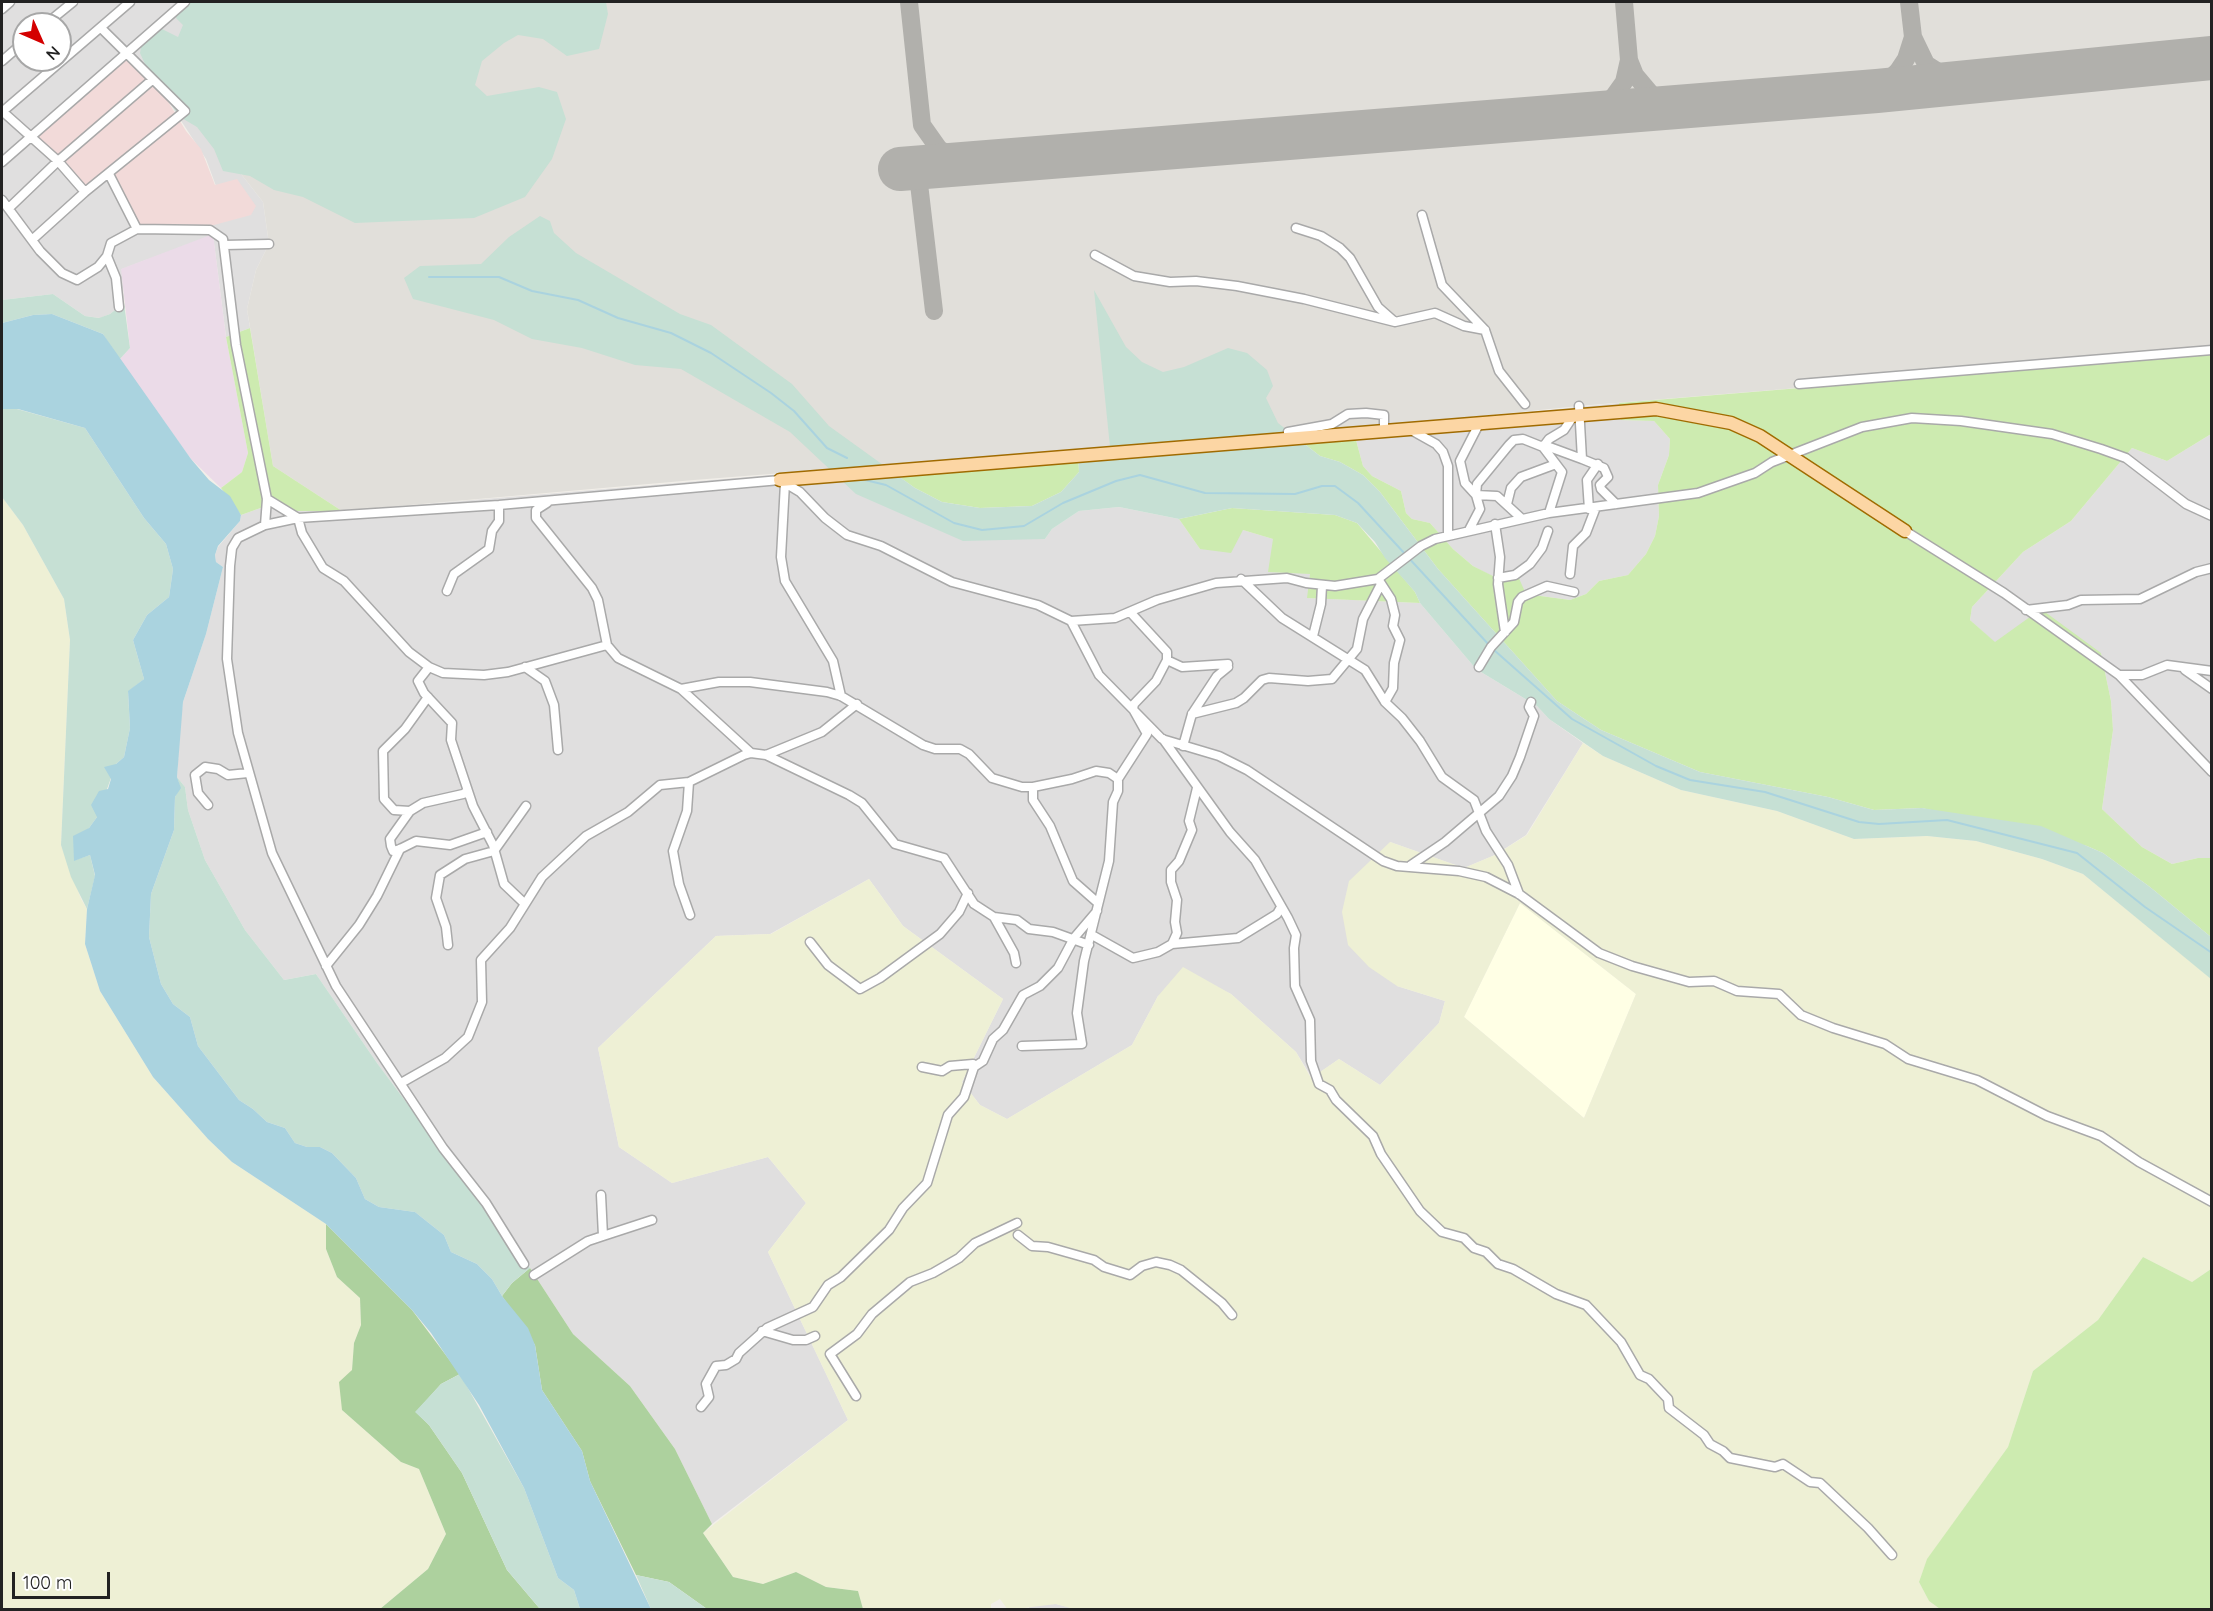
<!DOCTYPE html>
<html>
<head>
<meta charset="utf-8">
<style>
  body { margin:0 }
  #map { position:relative; width:2213px; height:1611px; overflow:hidden; background:#f2efe9; font-family:Quicksand,sans-serif }
  canvas { display:block }
  .frame { position:absolute; inset:0; border:3px solid #222; pointer-events:none }
  .north { position:absolute; left:12px; top:12px; width:60px; height:60px; box-sizing:border-box; background:#fff; border:2px solid #a7a7a7; border-radius:50%; rotate:135deg; font-size:16px; font-weight:700; line-height:24px; text-align:center; color:#222 }
  .north::after { content:''; display:block; margin:auto; width:21px; height:27px; background:#d40000; clip-path:polygon(50% 0,100% 100%,50% 72%,0 100%) }
  .scale { position:absolute; left:12px; top:1572px; width:98px; height:27px; box-sizing:border-box; border:3px solid #222; border-top:0; padding-left:8px; font-size:18px; line-height:21px; white-space:nowrap; color:#222; -webkit-text-stroke:4px #fff; paint-order:stroke }
</style>
</head>
<body>
<div id="map">
<canvas width="2213" height="1611"></canvas>
<div class="frame"></div>
<div class="north">N</div>
<div class="scale">100 m</div>
</div>
<script>
const c = document.querySelector('canvas').getContext('2d');
c.lineJoin = 'round';
function fillPath(path, color) { c.fillStyle = color; c.fill(path, 'evenodd'); }
const shape = rows => new Path2D(rows.map(r => 'M' + r).join(''));
function stroke(path, color, width, dash) { c.strokeStyle = color; c.lineWidth = width; c.lineCap = dash ? 'butt' : 'round'; c.setLineDash(dash || []); c.stroke(path); }
fillPath(shape([
  [2,2,217,2,227,156,263,202,269,244,256,270,247,309,250,328,226,337,213,235,122,269,124,303,110,314,100,318,85,316,53,294,2,300],
  [24,24,60,24,60,60,24,60],
  [161,90,206,159,216,186,214,225,150,226,111,172],
  [1619,403,1621,420,1654,421,1670,439,1669,455,1658,485,1659,516,1655,536,1646,554,1628,575,1599,581,1586,594,1570,600,1526,594,1473,566,1453,549,1430,523,1412,519,1406,513,1401,491,1372,476,1363,466,1353,429],
  [2211,434,2211,858,2198,858,2172,864,2142,847,2102,809,2113,730,2111,701,2101,653,1994,642,1970,620,1972,607,2023,552,2071,521,2132,448,2167,461],
  [831,470,1045,539,1052,529,1079,511,1119,507,1179,519,1200,549,1243,530,1273,539,1310,574,1308,598,1420,603,1476,669,1537,706,1549,719,1583,743,1526,835,1495,855,1464,868,1390,842,1397,986,1445,1001,1439,1023,1380,1085,1339,1059,1312,1078,1296,1052,1231,994,1210,984,1158,996,1132,1045,1007,1119,980,1105,962,1082,1003,999,903,926,869,879,770,934,716,936,598,1048,619,1147,672,1183,768,1157,806,1203,768,1252,848,1420,712,1524,675,1449,630,1386,573,1334,530,1268,377,1063,316,974,284,980,245,930,205,860,188,810,185,787,177,777,180,725,183,702,206,634,223,567,216,562,215,555,218,547,240,521,241,515,280,501,342,511],
  [1056,1604,1077,1609,1026,1610,1032,1605]
]), '#e0dfdf');
fillPath(shape([
  [125,58,161,90,186,131,201,149,215,185,237,179,256,206,251,215,214,225,138,224,111,173,88,190,36,135]
]), '#f2dad9');
fillPath(shape([
  [213,234,226,337,248,453,242,472,221,488,191,459,119,360,130,348,121,269]
]), '#ebdbe8');
fillPath(shape([
  [1520,903,1636,994,1584,1118,1464,1017]
]), '#ffffe5');
fillPath(shape([
  [217,2,2211,2,2211,354,1579,406,1393,425,694,480,342,511,273,466,247,309,256,270,269,244,263,202,227,156]
]), '#e1dfda');
fillPath(shape([
  [2,497,23,525,64,599,70,640,61,845,81,899,87,909,85,944,100,991,153,1077,208,1139,232,1162,326,1224,326,1249,337,1277,360,1298,361,1325,354,1343,352,1370,342,1410,401,1462,419,1469,446,1534,428,1569,380,1609,2,1609],
  [1583,743,1603,756,1681,790,1777,811,1854,839,1927,836,1976,841,2042,859,2083,874,2212,979,2211,1269,2192,1282,2143,1257,2098,1320,2033,1371,2008,1447,1927,1560,1919,1582,1929,1601,1940,1609,1077,1610,1056,1604,1008,1610,1000,1599,991,1604,991,1609,863,1609,858,1591,826,1587,796,1572,763,1584,733,1577,703,1533,848,1420,768,1252,806,1203,768,1157,672,1183,619,1147,598,1048,716,936,771,934,869,879,903,926,1003,999,962,1082,980,1105,1007,1119,1132,1045,1158,996,1183,967,1231,994,1296,1052,1311,1078,1339,1059,1380,1085,1439,1023,1445,1001,1397,986,1369,967,1348,945,1342,912,1349,881,1390,842,1464,868,1495,855,1527,835],
  [1520,903,1636,994,1584,1118,1464,1017]
]), '#eef0d5');
fillPath(shape([
  [250,328,273,466,342,511,292,511,280,501,241,515,221,488,242,472,248,453,226,337],
  [2211,354,2211,434,2167,461,2132,448,2071,521,2023,552,1972,607,1970,620,1995,642,2041,609,2101,653,2111,701,2113,730,2102,809,2142,847,2172,864,2198,858,2211,858,2211,937,2150,887,2103,853,2087,846,1922,808,1874,810,1828,797,1700,772,1601,730,1557,701,1438,569,1380,492,1363,475,1340,462,1320,456,1292,434,1353,429,1363,466,1372,476,1401,491,1406,513,1412,519,1430,523,1453,549,1473,566,1495,577,1517,574,1526,594,1570,600,1586,594,1599,581,1628,575,1646,554,1655,536,1659,516,1658,485,1669,455,1670,439,1654,421,1621,420,1619,403],
  [1078,450,1079,472,1061,492,1032,506,980,508,942,502,915,488,884,466],
  [1232,508,1335,515,1357,523,1415,592,1420,603,1307,598,1310,574,1268,572,1273,539,1243,530,1231,553,1200,549,1179,519],
  [2143,1257,2192,1282,2211,1269,2211,1609,1940,1609,1929,1601,1919,1582,1927,1559,2008,1447,2033,1371,2098,1320]
]), '#cdebb0');
fillPath(shape([
  [326,1224,412,1310,460,1374,441,1384,416,1412,429,1425,462,1473,507,1570,540,1609,380,1609,428,1569,446,1534,419,1469,401,1462,342,1410,339,1382,352,1370,354,1343,361,1325,360,1298,337,1277,326,1249],
  [530,1268,573,1334,630,1386,675,1449,712,1524,703,1533,733,1577,763,1584,796,1572,826,1587,858,1591,863,1609,707,1609,669,1582,636,1575,590,1481,582,1451,542,1390,535,1345,502,1296,512,1283]
]), '#add19e');
fillPath(shape([
  [177,2,606,2,608,14,599,49,567,56,543,39,518,35,504,43,482,61,475,85,487,96,539,87,557,92,566,119,552,159,525,197,474,218,355,223,303,197,274,190,250,176,223,171,214,149,197,127,180,117,149,73,140,53,143,37,156,26,178,37,183,25,176,18],
  [540,216,550,221,554,233,576,253,680,314,711,325,792,384,829,426,915,488,942,502,980,508,1032,506,1061,492,1079,472,1078,450,1110,447,1094,290,1126,347,1142,362,1163,372,1184,367,1228,348,1247,353,1267,370,1273,386,1266,398,1278,423,1320,456,1340,462,1363,475,1380,492,1438,569,1557,701,1601,730,1700,772,1828,797,1874,810,1922,808,2041,826,2103,853,2150,887,2211,937,2211,979,2083,874,2042,859,1976,841,1927,836,1854,839,1777,811,1681,790,1603,756,1549,719,1537,706,1476,669,1420,603,1415,592,1385,558,1375,542,1357,523,1335,515,1232,508,1179,519,1119,507,1079,511,1052,529,1045,539,963,541,856,494,790,432,681,369,635,365,582,348,532,339,494,320,413,299,404,278,420,266,481,264,509,237],
  [53,294,85,316,99,318,110,314,124,303,130,348,119,360,103,334,52,314,33,315,2,323,2,300],
  [2,409,17,409,85,428,144,518,166,544,173,569,169,597,147,615,133,640,144,679,128,692,130,728,124,757,116,764,97,817,89,828,75,860,90,855,95,876,87,909,71,877,61,845,70,640,64,599,23,525,2,497],
  [177,777,185,787,188,810,205,860,245,930,284,980,316,974,377,1063,530,1268,512,1283,502,1296,492,1279,477,1264,451,1252,444,1235,415,1212,379,1207,365,1199,356,1178,332,1153,320,1147,307,1147,295,1143,285,1128,267,1122,253,1109,239,1100,198,1046,190,1017,173,1004,161,984,149,937,151,894,174,830,175,797,180,787],
  [460,1374,524,1488,558,1578,574,1590,580,1609,540,1609,507,1570,462,1473,429,1425,415,1412,441,1384],
  [636,1575,669,1582,707,1609,651,1609]
]), '#c6e0d4');
fillPath(shape([
  [52,314,103,334,191,459,209,480,230,496,241,515,240,521,218,546,215,555,216,562,223,567,206,634,183,702,177,777,181,788,175,797,174,830,151,894,149,937,161,984,173,1004,190,1017,198,1046,239,1100,253,1109,267,1122,285,1128,295,1143,307,1147,320,1147,332,1153,356,1178,365,1199,379,1207,415,1212,444,1235,451,1252,477,1264,492,1279,502,1296,528,1328,535,1345,542,1390,582,1451,590,1481,651,1609,580,1609,574,1590,558,1578,524,1488,479,1405,431,1333,412,1310,326,1224,232,1162,208,1139,153,1077,100,991,85,944,87,909,95,875,90,855,74,861,73,836,89,828,97,817,91,805,99,791,108,789,111,779,104,767,116,764,124,757,130,728,128,691,144,679,133,640,147,615,169,597,173,569,166,544,144,518,85,428,18,409,2,409,2,323,33,315]
]), '#aad3df');
stroke(shape([
  [429,277,499,277,532,291,578,300,618,318,671,333,711,353,771,393,794,411,827,448,847,458],
  [861,479,886,485,954,523,982,530,1024,526,1063,503,1116,481,1140,475,1205,493,1295,494,1322,486,1335,486,1358,503,1490,646],
  [1494,650,1572,719,1656,766,1690,780,1765,792,1859,822,1879,824,1947,820,2077,853,2145,907,2212,953]
]), '#aad3df', 2);
stroke(shape([
  [909,2,922,125,939,149,962,163],
  [1624,2,1629,60,1635,75,1651,94,1670,106],
  [1909,2,1913,37,1926,64,1948,78,1960,81],
  [1877,91,1898,71,1906,59,1913,37],
  [1593,114,1614,96,1624,82,1629,60],
  [917,167,934,311]
]), '#b1b0ac', 18);
stroke(shape([
  [900,169,1877,91,2212,58]
]), '#b1b0ac', 44);
const street = shape([
  [2,9,10,2],
  [46,24,73,2],
  [2,61,24,42],
  [2,111,58,161,85,192],
  [2,112,130,2],
  [2,162,185,2],
  [109,174,137,229],
  [2,200,40,251,62,273,77,280,98,267,107,256,111,243,137,229,210,230,223,239,236,345,267,499,265,525],
  [9,208,58,161,152,80],
  [1422,215,1442,285,1485,330,1499,371,1525,404],
  [1296,228,1321,236,1340,248,1350,258,1378,307,1395,322,1435,313,1464,326,1485,330],
  [33,239,85,192,185,111,101,28],
  [225,245,269,244],
  [1095,255,1134,276,1170,282,1196,281,1237,286,1304,299,1395,322],
  [107,256,116,278,119,307],
  [1799,384,2212,350],
  [1579,406,1582,459,1604,468,1608,477,1600,485,1601,489,1616,504],
  [1479,424,1460,461,1465,483,1476,495,1497,496,1521,518],
  [1411,430,1436,444,1443,452,1448,466,1448,535],
  [1288,432,1332,424,1348,414,1366,413,1384,415,1384,426],
  [1544,445,1582,459],
  [785,483,781,557,785,581,833,661,841,696],
  [267,499,298,518,499,505,780,480,800,492,825,518,847,535,881,546,952,582,1038,605,1071,621,1099,675,1162,739,1219,756,1247,770,1383,861,1397,866,1459,871,1486,877,1519,894,1599,953,1632,966,1689,982,1714,981,1737,991,1779,994,1801,1015,1833,1028,1885,1044,1908,1059,1977,1080,2047,1116,2101,1136,2139,1162,2212,1202],
  [547,503,536,510,536,518,592,588,598,600,607,645],
  [1507,504,1511,488,1521,477,1556,464],
  [1589,509,1587,480,1598,464],
  [1549,513,1562,472,1543,447,1549,439,1564,430,1572,418],
  [1495,524,1500,557,1498,584,1505,632],
  [1469,530,1480,509,1476,495,1477,484,1509,445,1514,440,1523,439,1543,447],
  [1905,531,2004,593,2119,675,2212,772],
  [1570,574,1573,546,1586,533,1596,507],
  [1498,578,1515,575,1530,564,1542,548,1548,531],
  [1241,579,1282,618,1365,670,1385,702,1402,718,1420,741,1442,777,1474,800,1486,831,1508,865,1519,894],
  [1380,582,1391,599,1395,615,1393,626,1400,640,1394,663,1393,688,1385,702],
  [447,591,454,574,489,549,492,531,499,521,499,505],
  [2026,610,2068,605,2081,600,2140,599,2196,572,2212,568],
  [1131,613,1167,652,1167,660],
  [1071,621,1115,618,1157,600,1216,583,1287,578,1306,583,1335,586,1378,579,1421,546,1435,539,1549,513,1698,493,1755,473,1772,462,1862,427,1912,418,1961,421,2052,434,2101,449,2126,458,2186,504,2212,516],
  [1313,636,1321,604,1322,586],
  [429,667,418,681,424,693,452,723,451,740,473,806,493,845,504,884,525,904],
  [525,667,545,681,554,705,558,750],
  [1479,667,1491,647,1514,622,1518,602,1522,597,1547,586,1574,592],
  [2185,670,2212,689],
  [2120,675,2142,675,2167,665,2212,671],
  [681,689,751,753],
  [1192,714,1236,703,1244,698,1262,680,1269,678,1308,681,1332,679,1357,649,1363,619,1381,584],
  [1163,739,1230,832,1255,860,1288,918,1296,935,1294,948,1295,986,1310,1020,1311,1061,1319,1084,1330,1090,1336,1100,1373,1136,1381,1154,1420,1211,1442,1232,1464,1238,1474,1248,1486,1252,1498,1264,1513,1269,1556,1294,1586,1305,1621,1342,1640,1375,1649,1379,1668,1399,1669,1408,1704,1435,1710,1444,1723,1451,1730,1458,1775,1467,1783,1464,1810,1482,1820,1483,1868,1528,1892,1555],
  [1183,746,1192,714,1217,676,1228,667],
  [766,755,849,795,862,803,895,844,944,858,974,904,994,917,1014,953,1016,963],
  [689,782,687,811,673,851,679,884,690,915],
  [1033,787,1033,800,1050,826,1073,881,1098,903],
  [468,791,463,794,423,803,410,811,390,839,391,846,393,851,400,849,416,841,450,845,487,832],
  [208,805,198,793,195,775,205,767,218,769,228,775,248,773],
  [410,811,394,810,384,799,383,751,405,729,428,697],
  [1411,865,1445,842,1499,796,1512,776,1520,757,1534,716,1529,707,1531,702],
  [994,917,1017,920,1029,929,1053,932,1089,945],
  [1092,935,1133,958,1158,952,1172,944,1238,938,1277,914,1281,907],
  [810,942,828,965,860,989,880,978,940,934,959,912,968,893],
  [1172,944,1177,933,1175,922,1177,900,1171,882,1171,870,1179,861,1192,830,1189,821,1197,788],
  [448,945,446,927,436,898,440,875,465,859,494,851,526,806],
  [326,966,359,925,377,896,400,849],
  [1022,1046,1082,1044,1077,1013,1084,961,1109,861,1113,802,1118,791,1118,779,1147,734,1133,709,1134,704,1156,681,1167,660,1182,667,1228,664],
  [922,1067,942,1071,950,1066,973,1064],
  [401,1083,445,1058,468,1037,482,1002,481,960,510,928,542,877,586,836,628,812,660,785,689,782,744,755,751,753,766,755,822,732,857,704],
  [1018,1235,1032,1246,1048,1247,1094,1260,1104,1267,1130,1275,1142,1266,1156,1262,1170,1265,1181,1270,1222,1303,1232,1315],
  [603,1236,652,1220],
  [524,1264,486,1203,443,1148,336,986,272,853,238,733,227,659,230,566,232,548,238,538,265,525,298,518,302,533,323,568,344,581,409,652,429,667,443,673,484,675,508,672,607,645,618,658,681,689,719,682,750,682,827,692,841,696,923,745,935,749,960,749,969,754,992,778,1022,787,1033,787,1072,779,1096,771,1109,773,1118,779],
  [534,1275,588,1241,603,1236,601,1195],
  [762,1331,793,1340,806,1340,815,1336],
  [856,1396,830,1354,857,1334,872,1314,910,1282,933,1273,959,1258,975,1243,1017,1223],
  [701,1407,709,1397,706,1384,716,1366,726,1365,736,1359,739,1353,767,1328,813,1307,828,1285,841,1277,889,1230,903,1208,927,1183,948,1115,964,1097,974,1067,983,1061,993,1039,1003,1030,1023,995,1040,986,1058,968,1074,938,1097,911]
]);
const primary = shape([
  [780,480,1656,409,1731,423,1760,436,1905,531]
]);
stroke(street, '#a9a9a9', 11);
stroke(primary, '#a06b00', 15);
stroke(street, '#fff', 8);
stroke(primary, '#fcd6a4', 12);
</script>
</body>
</html>
